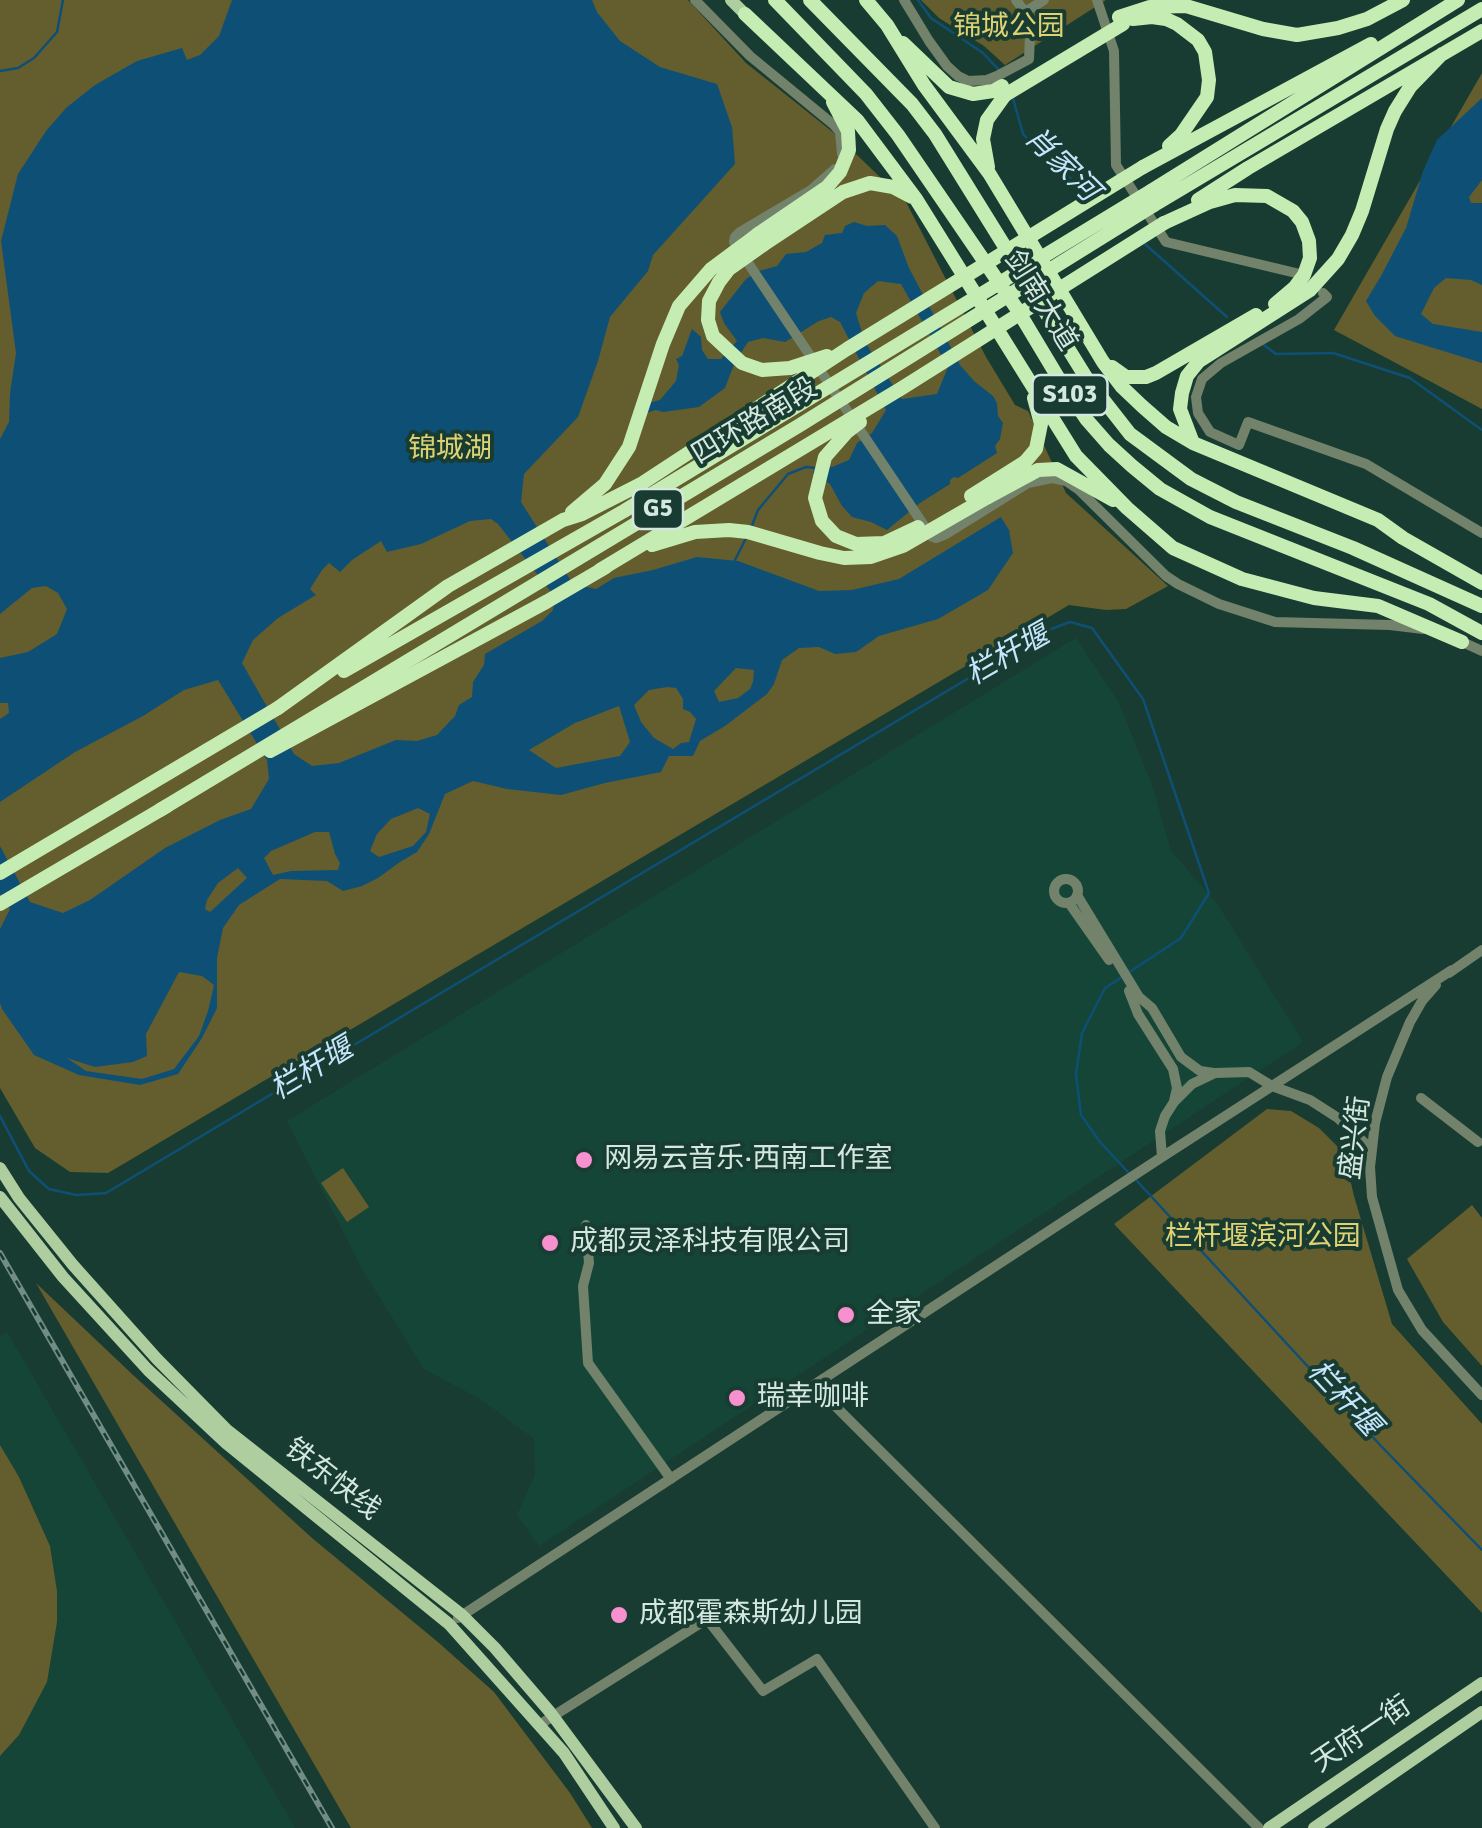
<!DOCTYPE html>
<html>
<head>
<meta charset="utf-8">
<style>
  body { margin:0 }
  canvas { display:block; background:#183c31 }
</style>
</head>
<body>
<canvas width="1482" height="1828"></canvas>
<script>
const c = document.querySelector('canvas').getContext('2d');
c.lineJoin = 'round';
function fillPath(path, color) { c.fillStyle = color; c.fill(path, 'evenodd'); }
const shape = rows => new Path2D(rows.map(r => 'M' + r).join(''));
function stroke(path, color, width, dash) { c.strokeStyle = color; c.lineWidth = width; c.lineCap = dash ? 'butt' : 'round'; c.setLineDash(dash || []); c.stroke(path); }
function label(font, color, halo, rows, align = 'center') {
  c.font = font + ' Signika,"Noto Sans SC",sans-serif'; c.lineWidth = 8; c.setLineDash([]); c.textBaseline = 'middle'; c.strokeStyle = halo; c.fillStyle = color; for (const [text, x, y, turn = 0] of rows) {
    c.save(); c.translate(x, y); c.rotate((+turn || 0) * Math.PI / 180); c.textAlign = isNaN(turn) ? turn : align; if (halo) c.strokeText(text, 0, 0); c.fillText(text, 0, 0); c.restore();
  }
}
fillPath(shape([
  [1076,638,1119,703,1152,785,1171,851,1218,905,1303,1042,539,1546,517,1515,535,1475,534,1439,482,1400,424,1369,361,1267,287,1121],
  [7,1332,295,1828,0,1828,0,1756,19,1735,57,1622,57,1591,50,1546,19,1477,0,1445,0,1337]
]), '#154537');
fillPath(shape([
  [0,0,688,0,746,63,834,133,906,202,986,357,1015,405,1028,411,1066,493,1168,586,1126,609,1106,610,1069,605,108,1173,70,1172,35,1148,0,1088],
  [921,0,1106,0,1005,65,984,46,939,18],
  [1482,73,1482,409,1334,330],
  [1267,1109,1291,1111,1319,1128,1344,1153,1354,1196,1392,1324,1482,1424,1482,1613,1114,1224],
  [343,1168,369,1207,347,1222,321,1183],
  [1472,1205,1482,1218,1482,1366,1443,1322,1407,1259],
  [36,1283,133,1375,312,1538,439,1643,494,1692,570,1793,592,1828,351,1828],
  [0,1445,19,1477,50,1546,57,1591,57,1622,47,1682,19,1735,0,1756]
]), '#645d2e');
fillPath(shape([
  [232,0,592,0,597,12,620,41,660,67,717,84,732,127,735,164,653,255,648,271,610,317,598,361,578,417,524,474,521,502,573,584,596,589,614,578,653,570,697,557,738,561,819,591,852,590,899,579,1001,517,1009,530,1013,553,988,590,938,619,879,636,856,652,835,654,819,647,799,648,782,660,774,684,767,694,725,726,700,741,693,756,669,756,661,772,605,783,561,795,507,789,473,781,445,794,429,834,417,852,400,862,378,878,362,886,343,891,327,881,280,879,239,905,223,928,217,958,217,1008,202,1038,178,1074,140,1085,79,1075,34,1055,2,1009,0,1003,0,929,10,909,0,894,0,846,30,902,63,913,90,900,165,848,220,820,251,809,269,779,267,760,218,680,184,690,143,716,75,752,0,802,0,719,9,713,8,703,0,703,0,658,28,652,57,634,67,609,58,593,46,586,32,588,0,614,0,439,9,422,10,393,16,353,1,241,18,174,46,131,66,108,95,85,137,61,182,48,187,60,200,55,219,36],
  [491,519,498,524,555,597,553,610,542,621,485,654,484,665,473,682,472,697,459,705,455,716,437,735,417,741,396,740,339,763,312,766,294,754,242,663,253,640,278,618,316,595,310,589,322,570,329,563,340,572,352,560,381,541,387,552,421,544,470,521],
  [736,668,754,670,753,682,750,689,738,698,719,702,714,691],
  [667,687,676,688,683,699,683,709,690,712,696,719,689,742,681,743,673,749,654,738,641,722,634,705,649,690],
  [619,706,630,742,620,756,556,768,529,750,575,723],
  [418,808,430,814,426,832,413,846,379,857,370,851,377,834,391,819],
  [315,832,329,832,335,854,340,863,338,870,291,871,273,875,264,858,271,851],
  [238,868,247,878,210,912,205,909,207,900,218,883],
  [179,972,202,976,214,985,208,1011,199,1036,174,1069,142,1079,86,1071,67,1058,95,1067,133,1062,147,1056,146,1034],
  [1482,98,1482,180,1469,197,1471,203,1482,203,1482,285,1471,280,1446,278,1434,288,1421,314,1433,324,1482,332,1482,363,1395,336,1375,316,1366,301,1381,276,1406,228,1423,171,1437,140],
  [854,222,867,226,885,225,897,236,909,268,960,365,974,381,993,396,997,403,998,416,1003,423,1000,439,995,446,997,453,958,478,954,477,950,480,950,484,920,503,887,530,871,522,852,517,842,506,830,484,813,473,816,465,832,467,849,460,857,443,872,433,886,410,840,322,831,317,819,321,785,342,763,338,748,342,735,362,725,388,699,407,663,412,656,410,643,414,639,405,660,400,676,381,679,365,676,359,682,356,692,329,701,337,702,350,708,359,721,359,737,341,724,323,720,312,746,279,759,271,777,266,786,254,806,252,822,243,825,235,842,233,845,226],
  [878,281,901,284,948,367,937,394,902,399,865,342,856,313,864,293]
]), '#0e5075');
stroke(shape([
  [918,0,931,18,983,53,999,70],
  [0,71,18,68,34,58,57,32,63,0],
  [1012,95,1023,134,1040,152,1087,193],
  [1145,244,1227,317],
  [1264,345,1276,354,1333,353,1410,378,1482,430],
  [751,528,758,510,788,474,806,467,817,468],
  [735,560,747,536],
  [1122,977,1105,988,1082,1033,1076,1074,1081,1115,1100,1142,1128,1172],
  [0,1116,29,1171,49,1189,76,1195,106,1193,1051,629,1070,622,1092,628,1143,699,1209,893,1181,938,1128,973],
  [1137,1181,1381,1446,1482,1550]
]), '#0e5075', 2.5);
stroke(shape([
  [695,0,750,56,834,125,840,132,842,154],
  [904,0,929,41,947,66,958,76,968,81,987,80,997,76,1029,59,1030,36,1025,12,1016,0],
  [1097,0,1114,51,1116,165,1166,242,1300,274],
  [1025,12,1044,0],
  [835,169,811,190,740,232,735,237,734,242,931,536,936,538,946,534,1028,483,1052,478,1066,481,1079,490,1166,576,1178,584,1219,604,1275,622,1390,625,1423,629],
  [1323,293,1327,297,1299,319,1221,363,1202,379,1196,397,1198,413,1210,432,1239,445,1248,422,1366,464,1482,533],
  [1458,640,1482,651],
  '1054 891a12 12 0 1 1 24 0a12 12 0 1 1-24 0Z',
  [1077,895,1139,997,1152,1008,1181,1057,1200,1071,1214,1073],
  [1069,903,1109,960],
  [1449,973,1482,950],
  [1436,985,1422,1001,1410,1022,1387,1077,1375,1123,1370,1167,1372,1197,1398,1290,1422,1330,1482,1395],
  [1129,991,1138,1014,1173,1069,1177,1088,1174,1101],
  [1421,1098,1478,1142],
  [1162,1157,1160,1131,1165,1116,1174,1102,1192,1084,1215,1073,1249,1072,1272,1086,1310,1100,1338,1118,1372,1150],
  [586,1225,589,1263,583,1286,588,1363,671,1479],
  [814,1385,1259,1828],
  [458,1618,1162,1157,1452,970],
  [539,1725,707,1619,763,1691,817,1659,935,1828]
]), '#72826b', 10);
stroke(shape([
  [731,0,745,14],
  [0,1168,19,1198,73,1265,157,1359,227,1430,462,1615,495,1648,550,1712,636,1828],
  [0,1197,63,1277,148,1370,226,1443,449,1624,564,1753,614,1828],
  [1269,1828,1482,1683],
  [1314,1828,1482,1712]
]), '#aece9f', 12);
stroke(shape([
  [775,0,866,94,898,135,1017,309,1059,379,1087,420,1109,445,1132,466,1160,489,1210,517,1429,604,1482,633],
  [810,0,912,104,935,134,1087,379,1130,434,1191,479,1236,502,1353,548,1482,606],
  [866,0,887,25,924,85,989,173,1103,362,1122,387,1142,406,1166,427,1193,443,1378,520,1403,538,1482,583],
  [745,14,857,120,916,199,1076,456,1127,508,1173,548,1242,579,1314,598,1378,606,1462,642],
  [1119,17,1150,7,1186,6,1263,29,1297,35,1338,28,1367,19,1403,0],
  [1133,19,1152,17,1166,19,1177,24,1198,40,1205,52,1209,80,1207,97,1181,135,1169,146],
  [903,43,949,87,973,94,993,91,1002,86],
  [988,167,983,139,987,120,1005,95],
  [1143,167,1371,44],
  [1151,191,1458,0],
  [1198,200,1248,168,1482,31],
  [1154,205,1482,9],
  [1164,223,1210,202,1235,195,1267,196,1293,211,1302,222,1309,241,1310,258,1304,275,1295,287,1275,304],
  [758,234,827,187,840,172,849,150,848,131,833,102],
  [763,245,843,192,870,183,893,187,912,197],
  [1112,367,1126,377,1146,377,1156,373,1256,315],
  [1193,443,1180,409,1182,393,1187,376,1199,361,1310,290,1338,259,1352,235,1362,211,1387,129,1395,111,1410,87,1442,54],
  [1025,462,1036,449,1041,424,1034,398],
  [988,497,1038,470,1057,469,1113,500],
  [270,751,546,602],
  [0,873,278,708],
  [0,904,167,806]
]), '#c5edb3', 14);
const rail = shape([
  [0,1253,332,1828]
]);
stroke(rail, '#718d84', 6);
stroke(rail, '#183c31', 2.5, [8]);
stroke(shape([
  [1005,95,1123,24],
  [763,245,729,269,719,282,709,301,708,320,713,336,742,363,762,370,790,368,827,356],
  [860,422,847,432,825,457,815,498,822,521,836,536,856,544,884,543,918,527],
  [971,496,1025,462],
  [572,512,605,484,629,447,663,344,679,306,711,269,758,234],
  [652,545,695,532,729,530,748,532,820,553,844,558,871,557,903,546,988,497],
  [600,570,902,388,1164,223],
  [546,602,606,567],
  [344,671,624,511,1151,191],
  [278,708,448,586,563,520,582,514,641,484,847,349,1143,167],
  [160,810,800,425,1154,205]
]), '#c5edb3', 14);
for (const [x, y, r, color] of [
  [584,1160,10,"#f690cf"],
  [550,1243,10,"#f690cf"],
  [846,1315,10,"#f690cf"],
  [737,1398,10,"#f690cf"],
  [619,1615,10,"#f690cf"]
]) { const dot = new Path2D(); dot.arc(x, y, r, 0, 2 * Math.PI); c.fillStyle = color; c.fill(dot); stroke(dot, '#183c31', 4); }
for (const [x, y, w] of [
  [1070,395,75],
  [658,509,50]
]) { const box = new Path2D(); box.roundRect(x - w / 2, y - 20, w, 40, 8); c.fillStyle = '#183c31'; c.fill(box); stroke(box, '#d4e8e0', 2.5); }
label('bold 25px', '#d4e8e0', null, [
  ["S103",1070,395],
  ["G5",658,509]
]);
label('28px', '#dfd273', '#183c31', [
  ["锦城公园",1009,28],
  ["锦城湖",450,450],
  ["栏杆堰滨河公园",1263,1238]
]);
label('28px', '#d4e8e0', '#183c31', [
  ["剑南大道",1040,301,58],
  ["四环路南段",755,422,-31],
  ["盛兴街",1356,1138,-83],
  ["铁东快线",332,1480,38],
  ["天府一街",1362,1735,-34]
]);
label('28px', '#d4e8e0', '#183c31', [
  ["网易云音乐·西南工作室",604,1160],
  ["成都灵泽科技有限公司",570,1243],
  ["全家",866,1315],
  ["瑞幸咖啡",757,1398],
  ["成都霍森斯幼儿园",639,1615]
], 'left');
label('italic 30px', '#c6e6fe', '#183c31', [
  ["肖家河",1061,165,45],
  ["栏杆堰",1008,656,-30],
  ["栏杆堰",312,1070,-31],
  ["栏杆堰",1343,1399,47]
]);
</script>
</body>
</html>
